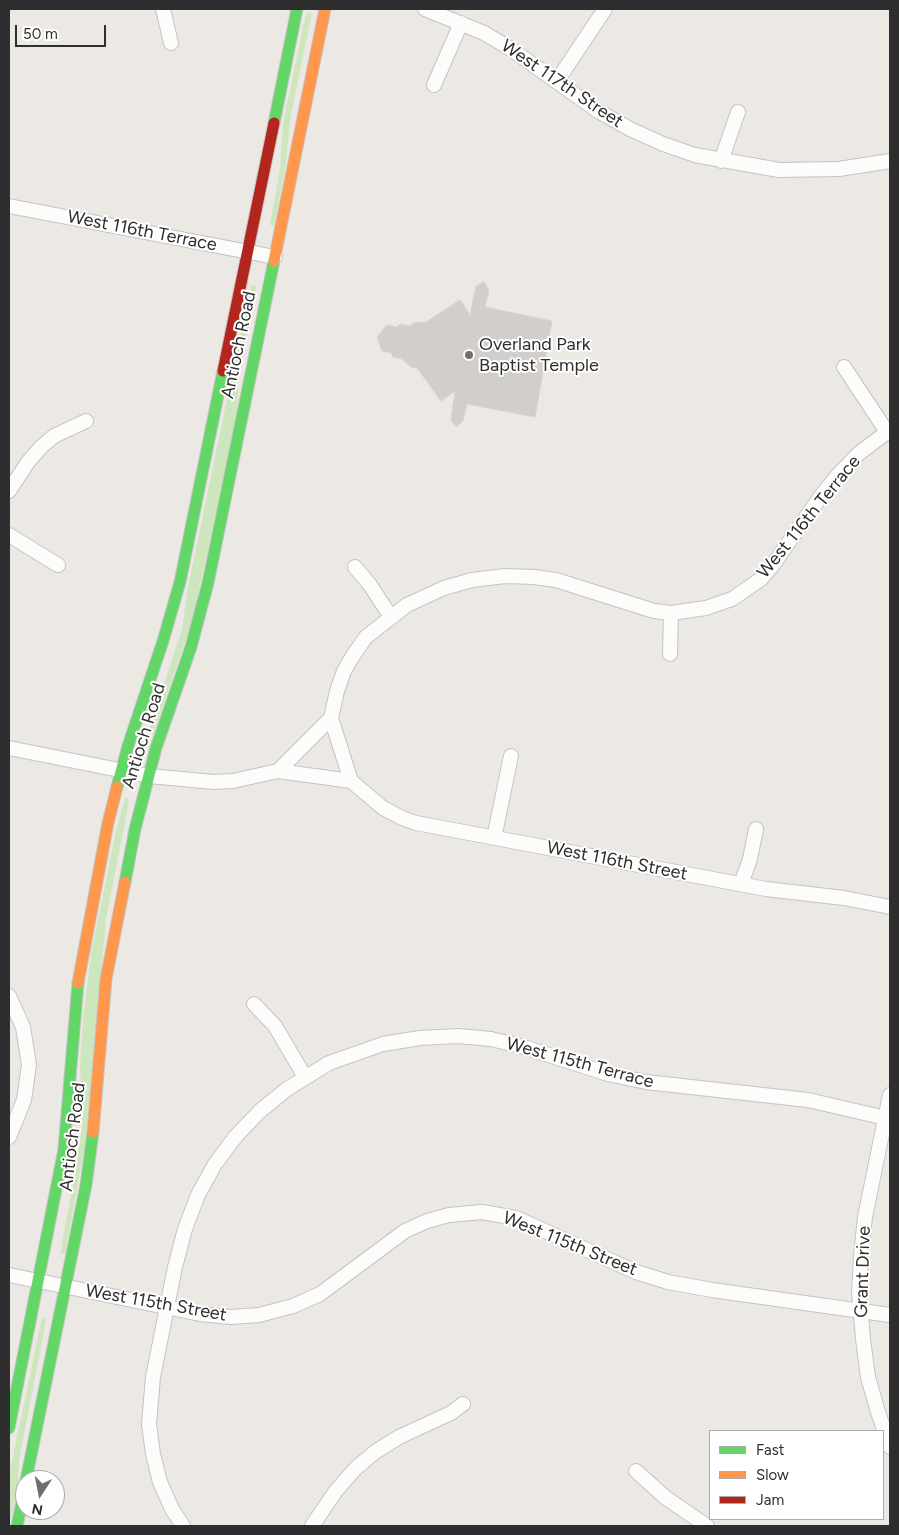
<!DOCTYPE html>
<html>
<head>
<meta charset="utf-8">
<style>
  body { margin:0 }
  #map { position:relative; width:899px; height:1535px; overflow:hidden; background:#ece8e4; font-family:Figtree,sans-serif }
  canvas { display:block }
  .frame { position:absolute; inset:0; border:10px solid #2e2e2e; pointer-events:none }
  .legend { position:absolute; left:709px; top:1430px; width:175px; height:90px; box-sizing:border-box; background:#fff; border:1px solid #ababab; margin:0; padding:6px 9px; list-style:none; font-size:15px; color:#2e2e2e }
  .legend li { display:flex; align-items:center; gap:10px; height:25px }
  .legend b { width:25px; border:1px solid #ababab }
  .north { position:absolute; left:15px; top:1470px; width:50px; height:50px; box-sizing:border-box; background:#fff; border:1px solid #ababab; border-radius:50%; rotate:191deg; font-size:14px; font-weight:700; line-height:20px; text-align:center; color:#2e2e2e }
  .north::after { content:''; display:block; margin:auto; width:18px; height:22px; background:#706f6e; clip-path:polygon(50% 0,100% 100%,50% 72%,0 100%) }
  .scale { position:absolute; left:15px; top:25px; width:91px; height:22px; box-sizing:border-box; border:2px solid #2e2e2e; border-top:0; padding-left:6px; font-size:15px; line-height:18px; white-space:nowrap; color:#2e2e2e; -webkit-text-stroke:4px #fff; paint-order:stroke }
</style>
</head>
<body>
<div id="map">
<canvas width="899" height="1535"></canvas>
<div class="frame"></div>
<ul class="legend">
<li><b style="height:6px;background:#63d668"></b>Fast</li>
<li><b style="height:6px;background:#ff974d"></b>Slow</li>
<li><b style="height:6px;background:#b3261e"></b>Jam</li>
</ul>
<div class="north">N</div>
<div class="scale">50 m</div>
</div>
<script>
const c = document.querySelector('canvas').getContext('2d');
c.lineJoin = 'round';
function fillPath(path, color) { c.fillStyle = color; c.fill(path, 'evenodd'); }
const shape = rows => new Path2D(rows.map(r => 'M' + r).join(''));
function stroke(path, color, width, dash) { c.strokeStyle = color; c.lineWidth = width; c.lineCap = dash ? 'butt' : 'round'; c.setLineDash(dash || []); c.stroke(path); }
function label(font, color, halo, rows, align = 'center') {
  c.font = font + ' Figtree,sans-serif'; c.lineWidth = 4; c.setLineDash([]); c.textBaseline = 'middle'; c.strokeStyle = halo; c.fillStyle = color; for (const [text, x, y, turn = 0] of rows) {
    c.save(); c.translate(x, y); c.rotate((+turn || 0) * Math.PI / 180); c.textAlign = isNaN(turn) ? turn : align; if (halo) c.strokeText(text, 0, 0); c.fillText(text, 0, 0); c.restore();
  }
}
fillPath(shape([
  [307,13,311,13,311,18,290,120,286,164,274,226,270,225,280,169,283,123,304,22],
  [252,285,256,286,255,297,239,374,237,412,193,619,151,740,148,739,148,733,182,629,188,587,248,298],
  [125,798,129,799,128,807,106,919,87,1133,65,1254,61,1253,62,1243,74,1179,82,1126,80,1065,83,1019,91,954,115,835],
  [42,1318,45,1319,45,1326,19,1461,18,1488,9,1526,9,1475]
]), '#cee6be');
const building = shape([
  [484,282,489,290,485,307,552,321,535,417,467,404,463,421,456,427,451,420,455,391,441,401,417,368,411,367,402,359,393,357,391,353,382,351,377,337,387,325,397,327,400,324,410,326,413,323,426,322,460,300,470,315,476,286,484,282]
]);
fillPath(building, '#d1cecb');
stroke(building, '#d7d4d0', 1);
const street = shape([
  [163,9,171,43],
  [425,9,484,33,511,49,598,111,630,129,663,144,695,155,779,170,839,169,890,161],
  [557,81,605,9],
  [434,85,461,23],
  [721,161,738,112],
  [9,206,275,257],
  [844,367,887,432],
  [9,491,28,462,41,447,54,436,86,421],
  [9,535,58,565],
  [355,567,370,585,391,617],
  [670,654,671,613],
  [9,748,149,776,214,782,233,781,278,771,351,781,383,808,402,818,416,823,766,889,844,898,890,907],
  [278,771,331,718],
  [351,781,331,718,337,691,344,671,354,654,366,637,407,605,444,588,472,580,505,576,534,577,556,580,654,611,671,613,706,608,732,599,761,579,772,566,821,496,838,475,858,454,890,430],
  [494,838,511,756],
  [741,884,750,859,756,829],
  [9,996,23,1027,29,1065,24,1100,9,1137],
  [254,1004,275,1026,305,1077],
  [890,1095,865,1217,861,1256,859,1291,863,1339,868,1377,878,1412,890,1447],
  [9,1275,200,1314,230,1317,259,1315,293,1306,320,1294,405,1231,427,1221,449,1215,482,1212,516,1218,636,1272,668,1282,712,1290,890,1315],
  [636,1471,666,1498,707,1526],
  [183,1526,172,1509,160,1482,153,1454,149,1424,153,1377,175,1267,185,1229,198,1195,215,1164,236,1136,260,1111,287,1089,329,1063,383,1044,420,1038,458,1036,491,1039,524,1047,608,1074,646,1082,808,1100,890,1119],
  [312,1526,335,1492,355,1469,375,1452,399,1437,451,1413,463,1404]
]);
const fast = shape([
  [274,123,297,9],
  [117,787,128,746,163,641,180,582,223,371],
  [125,882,135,829,156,748,191,647,208,583,274,261],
  [9,1428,64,1149,78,983],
  [26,1480,86,1185,93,1132],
  [17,1526,25,1487]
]);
const slow = shape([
  [274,261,325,9],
  [78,983,108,823,117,787],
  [93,1132,106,979,125,882]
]);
const jam = shape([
  [223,371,274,123]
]);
stroke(street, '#c5c4c5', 16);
stroke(fast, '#c5c4c5', 13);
stroke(slow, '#c5c4c5', 13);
stroke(jam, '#c5c4c5', 13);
stroke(street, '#fcfcfb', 14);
stroke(fast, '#63d668', 11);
stroke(slow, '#ff974d', 11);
stroke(jam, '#b3261e', 11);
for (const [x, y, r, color] of [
  [469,355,5,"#706f6e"]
]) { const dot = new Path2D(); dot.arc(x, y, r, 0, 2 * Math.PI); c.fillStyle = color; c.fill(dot); stroke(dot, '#fff', 2); }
label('18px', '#2e2e2e', '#fff', [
  ["West 117th Street",562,84,34],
  ["West 116th Terrace",142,231,11],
  ["Antioch Road",239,345,-78],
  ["West 116th Terrace",809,517,-51],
  ["Antioch Road",144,736,-73],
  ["West 116th Street",617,861,11],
  ["West 115th Terrace",580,1063,15],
  ["Antioch Road",73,1137,-83],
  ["West 115th Street",570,1244,22],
  ["Grant Drive",863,1272,-88],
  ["West 115th Street",156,1303,10]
]);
label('18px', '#2e2e2e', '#fff', [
  ["Overland Park",479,345],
  ["Baptist Temple",479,366]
], 'left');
</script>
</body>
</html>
